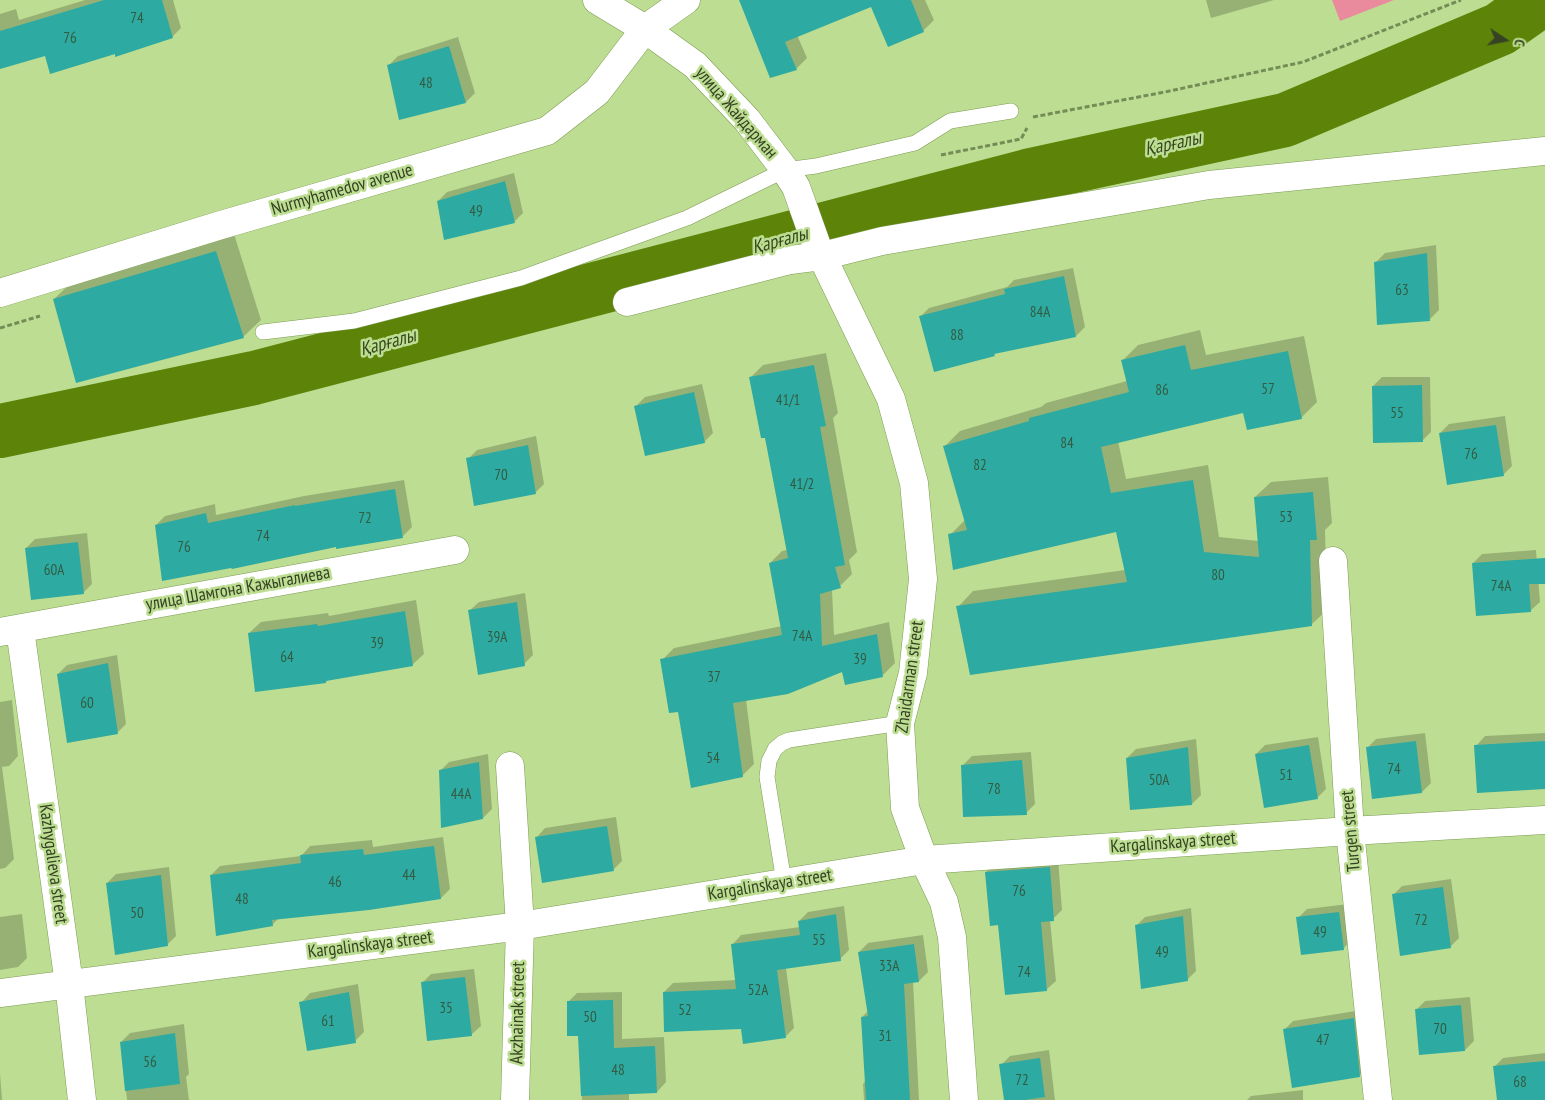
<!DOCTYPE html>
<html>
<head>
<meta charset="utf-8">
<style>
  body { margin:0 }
  #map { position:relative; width:1545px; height:1100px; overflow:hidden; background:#bdde92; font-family:"PT Sans Narrow",sans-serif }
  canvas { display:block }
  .north { position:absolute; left:1480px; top:15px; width:50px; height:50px; -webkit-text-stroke:4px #bdde92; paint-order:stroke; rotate:101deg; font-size:14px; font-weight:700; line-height:20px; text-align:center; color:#354223 }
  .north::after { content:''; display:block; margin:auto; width:18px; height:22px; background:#354223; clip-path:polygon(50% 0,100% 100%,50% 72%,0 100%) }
</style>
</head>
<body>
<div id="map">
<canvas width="1545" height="1100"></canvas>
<div class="north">С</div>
</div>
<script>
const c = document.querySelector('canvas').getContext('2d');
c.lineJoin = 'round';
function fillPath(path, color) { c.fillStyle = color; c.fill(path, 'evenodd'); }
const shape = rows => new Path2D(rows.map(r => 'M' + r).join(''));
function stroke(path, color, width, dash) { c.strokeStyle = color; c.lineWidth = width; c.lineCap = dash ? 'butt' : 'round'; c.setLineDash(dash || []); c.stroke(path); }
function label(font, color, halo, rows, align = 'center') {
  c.font = font + ' "PT Sans Narrow",sans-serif'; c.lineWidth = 5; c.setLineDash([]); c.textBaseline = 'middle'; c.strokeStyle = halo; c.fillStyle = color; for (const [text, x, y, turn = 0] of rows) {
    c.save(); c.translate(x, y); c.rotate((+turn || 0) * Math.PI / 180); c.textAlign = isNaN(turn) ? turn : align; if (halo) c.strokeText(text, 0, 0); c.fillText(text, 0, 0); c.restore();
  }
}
fillPath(shape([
  [1332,0,1394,0,1340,21]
]), '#ea8a9d');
fillPath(shape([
  [85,0,173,0,181,28,172,37,116,52,46,54,0,67,0,14,16,9,19,20],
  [741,0,925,0,934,20,923,31,872,5,797,35,807,58,796,69,771,77],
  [1206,0,1274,0,1211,18],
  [458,37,475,93,466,102,400,118,388,66,398,56],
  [514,173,523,213,514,222,438,201,447,192],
  [234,234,261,320,243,337,54,299,72,282],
  [1436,245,1439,310,1430,319,1376,262,1385,253],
  [1073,268,1085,327,1076,336,997,352,994,355,920,317,929,308,1007,287,1014,280],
  [1200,330,1206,355,1304,336,1317,402,1301,418,1244,411,1118,441,1126,479,1208,465,1219,537,1259,541,1255,497,1271,482,1328,477,1332,523,1325,530,1327,610,1311,625,958,607,973,591,1125,570,1117,531,950,535,966,519,945,446,960,431,1041,407,1046,403,1127,381,1123,360,1138,345],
  [826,353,838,413,833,418,857,552,849,560,852,574,840,586,832,589,834,635,889,622,895,663,883,675,843,671,746,699,754,764,742,776,679,710,662,660,674,648,782,626,770,563,782,551,787,550,766,436,751,377,763,365],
  [1382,377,1430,377,1431,432,1422,441,1373,386],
  [702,384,713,433,704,442,636,406,645,397],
  [1505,416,1512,466,1503,475,1440,433,1449,424],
  [536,436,544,484,535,493,468,459,477,450],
  [404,480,412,527,403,536,337,546,156,525,165,516,215,504,216,515,304,496],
  [87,533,92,584,83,593,26,548,35,539],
  [1536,550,1540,602,1530,611,1473,563,1482,554],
  [525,593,533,655,524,664,469,611,479,602],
  [416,600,424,654,412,665,329,679,326,682,249,633,261,622,328,613,329,616],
  [117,655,126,724,117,733,58,674,67,665],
  [12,700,18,756,9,766,2,767,14,859,5,868,0,869,0,702],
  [1425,733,1431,783,1422,792,1367,748,1376,739],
  [1545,733,1545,786,1476,746,1485,736],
  [1318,737,1326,789,1317,798,1256,754,1265,745],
  [1196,739,1201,795,1192,804,1127,758,1136,749],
  [1031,752,1035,804,1026,813,963,765,972,756],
  [488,754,492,809,483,818,440,771,449,762],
  [616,817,622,861,613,870,536,838,545,828],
  [443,837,450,889,441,898,279,918,272,925,211,875,220,866,301,856,310,846,372,840,373,847],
  [1058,859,1062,910,1053,919,1050,920,1056,981,1046,990,1000,924,986,872,995,863],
  [169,867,176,936,167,945,107,883,116,874],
  [1451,879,1459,938,1450,947,1393,895,1402,886],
  [1348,904,1352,939,1343,949,1298,918,1307,909],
  [844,906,849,950,840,959,786,968,794,1028,785,1037,743,1027,664,992,673,983,737,980,732,945,741,935,800,927,799,921,808,912],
  [1191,908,1196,971,1187,980,1136,926,1145,917],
  [22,914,27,958,18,967,0,970,0,917],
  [923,935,928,972,919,981,913,981,919,1100,864,1100,863,1084,866,1080,862,1017,868,1011,859,952,868,943],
  [474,969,481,1026,471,1035,422,983,431,974],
  [358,984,364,1032,355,1041,301,1003,310,993],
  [622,992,622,1039,664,1037,666,1082,657,1092,629,1093,629,1100,571,1100,582,1100,579,1034,568,1002,577,993],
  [1470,997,1474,1041,1465,1050,1416,1010,1425,1001],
  [1362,1010,1368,1067,1359,1076,1284,1030,1293,1021],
  [184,1024,189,1074,186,1077,189,1100,127,1100,121,1042,130,1033],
  [1049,1050,1055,1100,1005,1100,1001,1065,1010,1056],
  [1545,1053,1545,1100,1498,1100,1494,1067,1503,1058],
  [0,1073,2,1100,0,1100],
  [1303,1090,1303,1100,1247,1100,1251,1096]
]), '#0003');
stroke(shape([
  [0,431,254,378,1027,176,1285,120,1500,29,1541,0]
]), '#5d8409', 54);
fillPath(shape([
  [104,0,162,0,173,38,115,57,115,54,50,74,45,56,0,69,0,31],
  [739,0,911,0,924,32,888,47,871,7,785,42,797,70,770,78],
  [449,46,466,103,399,120,387,65],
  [505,181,515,223,444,240,437,201],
  [216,251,244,338,76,383,53,299],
  [1427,253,1430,321,1377,325,1374,262],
  [1064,276,1076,337,994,354,995,356,934,372,919,316,1005,294,1004,289],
  [1185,345,1191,370,1288,351,1302,419,1247,430,1243,413,1101,447,1111,493,1193,480,1204,552,1259,557,1254,497,1313,492,1317,540,1310,540,1312,626,970,675,956,606,1127,582,1116,532,953,570,948,534,967,530,943,446,1029,421,1029,418,1129,392,1121,360],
  [814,365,826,426,820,427,845,565,835,567,841,588,820,594,822,646,877,634,883,677,845,685,842,672,788,694,733,703,743,777,691,788,678,712,669,713,660,659,782,635,769,563,788,558,765,438,761,438,749,377],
  [1422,385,1423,442,1373,443,1372,386],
  [694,392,705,443,645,456,634,406],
  [1496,425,1504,476,1447,485,1439,433],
  [528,445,536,494,474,506,466,458],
  [395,489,403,538,336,549,336,547,232,569,231,568,162,581,155,525,206,513,208,523,295,505,295,506],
  [78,542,84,594,31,600,25,548],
  [1545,558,1545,584,1529,584,1531,612,1476,616,1472,563],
  [517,602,525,666,478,675,468,610],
  [405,611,413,666,326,681,326,683,255,692,248,633,317,624,318,626],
  [108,663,118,734,67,743,57,674],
  [1416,741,1422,793,1372,799,1366,747],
  [1545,741,1545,789,1477,793,1474,745],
  [1309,745,1318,799,1264,808,1255,754],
  [1188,747,1192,805,1130,810,1126,758],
  [1022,760,1027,815,963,817,961,765],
  [479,762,483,819,441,828,439,770],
  [607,826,614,871,542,883,535,837],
  [434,846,441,899,369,910,272,920,273,926,216,936,210,875,301,863,300,855,363,849,364,855],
  [1050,867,1054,921,1041,922,1047,991,1005,995,998,925,990,926,985,872],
  [161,875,168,946,115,955,106,883],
  [1443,887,1451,948,1400,956,1392,894],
  [1339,912,1344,950,1301,955,1296,917],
  [836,914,841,961,777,970,786,1038,743,1044,741,1029,664,1032,663,992,736,989,731,944,800,935,798,921],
  [1183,916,1188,981,1141,989,1135,925],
  [914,944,919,982,904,984,910,1100,866,1100,861,1017,868,1016,858,952],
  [465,977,472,1036,427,1041,421,982],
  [349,992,356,1043,307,1051,299,1002],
  [613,1000,614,1048,655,1046,657,1093,581,1096,578,1036,567,1036,567,1001],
  [1461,1005,1465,1051,1419,1055,1415,1009],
  [1354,1018,1360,1077,1292,1088,1283,1029],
  [175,1033,180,1084,125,1091,120,1042],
  [1040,1058,1045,1097,1025,1100,1004,1100,999,1064],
  [1545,1061,1545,1100,1497,1100,1493,1066]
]), '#2daaa1');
const service = shape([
  [263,332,354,321,521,278,687,218,785,170,816,166,915,143,950,121,1011,111],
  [784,882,767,777,769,761,775,749,782,743,789,740,900,723]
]);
const minor = shape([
  [645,29,686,0],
  [627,302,790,260,822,256,882,241,1209,185,1545,151],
  [1333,561,1350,831,1378,1100],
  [20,629,69,984,82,1100],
  [0,632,455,550],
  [510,766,520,926,515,1100],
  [0,993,520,926,924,860,1350,831,1545,820]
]);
const tertiary = shape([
  [597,0,645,29,695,65,747,120,785,170,796,187,817,246,891,399,914,483,923,579,913,673,900,723,905,808,924,860,944,902,952,937,964,1100],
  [0,293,221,225,547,131,597,92,645,29]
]);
stroke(service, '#7c9b52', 16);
stroke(minor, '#7c9b52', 29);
stroke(tertiary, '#7c9b52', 29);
stroke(shape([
  [1033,117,1165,92,1303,62,1461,0],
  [941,155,1021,139,1027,128],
  [0,328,40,316]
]), '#758c57', 3, [5, 2.5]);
stroke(service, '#fff', 15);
stroke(minor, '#fff', 28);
stroke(tertiary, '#fff', 28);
label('15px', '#335c42', null, [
  ["74",137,19],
  ["76",70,39],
  ["48",426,84],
  ["49",476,212],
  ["63",1402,291],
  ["84А",1040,313],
  ["88",957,336],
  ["57",1268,390],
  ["86",1162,391],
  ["41/1",788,401],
  ["55",1397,414],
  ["84",1067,444],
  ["76",1471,455],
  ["82",980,466],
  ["70",501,476],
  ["41/2",802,485],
  ["53",1286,518],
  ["72",365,519],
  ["74",263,537],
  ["76",184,548],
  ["60А",54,571],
  ["80",1218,576],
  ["74А",1501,587],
  ["74А",802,637],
  ["39А",497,638],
  ["39",377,644],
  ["64",287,658],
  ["39",860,660],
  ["37",714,678],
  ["60",87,704],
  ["54",713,759],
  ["74",1394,770],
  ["51",1286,776],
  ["50А",1159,781],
  ["78",994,790],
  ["44А",461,795],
  ["44",409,876],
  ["46",335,883],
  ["76",1019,892],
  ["48",242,900],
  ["50",137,914],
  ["72",1421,921],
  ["49",1320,933],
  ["55",819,941],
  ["49",1162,953],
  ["33А",889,967],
  ["74",1024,973],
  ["52А",758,991],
  ["35",446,1009],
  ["52",685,1011],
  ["50",590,1018],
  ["61",328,1022],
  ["70",1440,1030],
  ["31",885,1037],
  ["47",1323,1041],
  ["56",150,1063],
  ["48",618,1071],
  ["72",1022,1081],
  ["68",1520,1083]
]);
label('18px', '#354223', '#bdde92', [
  ["улица Жайдарман",736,113,49],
  ["Nurmyhamedov avenue",342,190,-16],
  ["улица Шамгона Кажыгалиева",238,589,-10],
  ["Zhaidarman street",910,677,-82],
  ["Turgen street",1351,831,-95],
  ["Kargalinskaya street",1173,843,-4],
  ["Kazhygalieva street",53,864,82],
  ["Kargalinskaya street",770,885,-9],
  ["Kargalinskaya street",370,945,-7],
  ["Akzhainak street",518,1013,-89]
]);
label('italic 19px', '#36471d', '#bdde92', [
  ["Қарғалы",1173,144,-12],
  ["Қарғалы",780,241,-15],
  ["Қарғалы",388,343,-15]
]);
</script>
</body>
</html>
